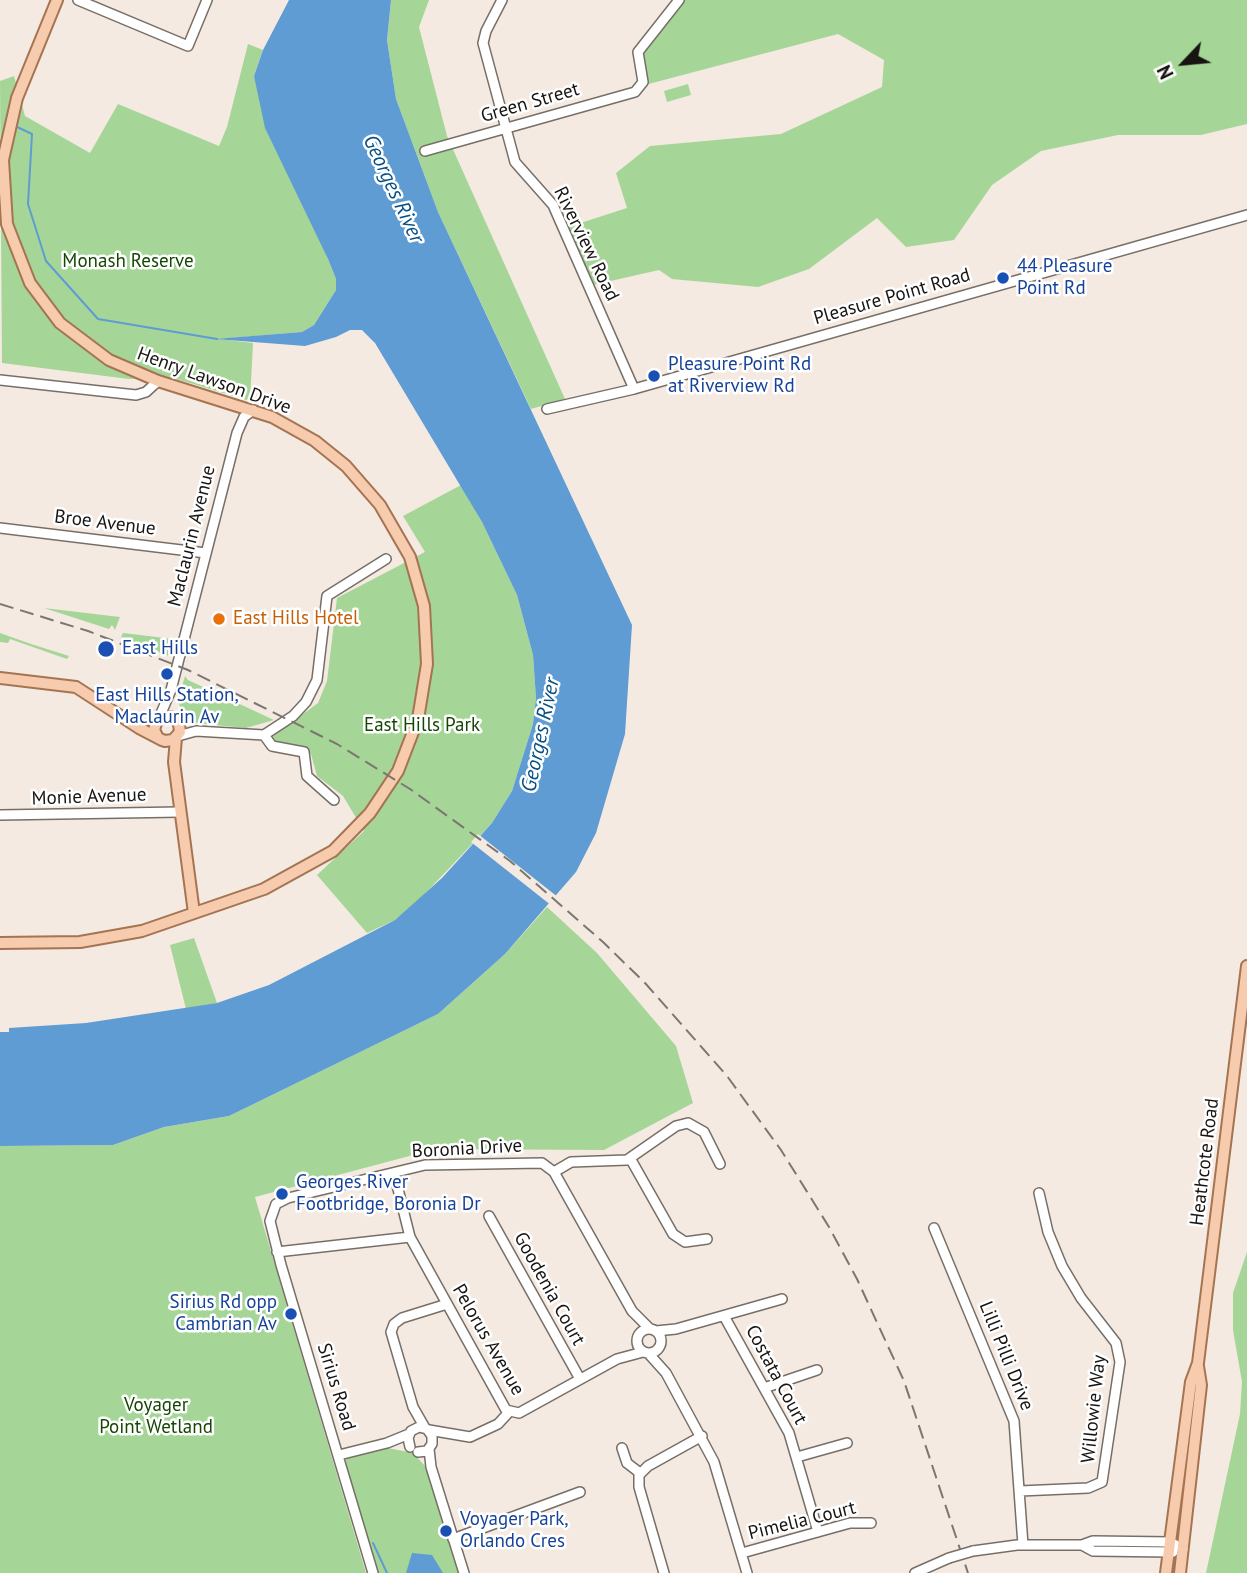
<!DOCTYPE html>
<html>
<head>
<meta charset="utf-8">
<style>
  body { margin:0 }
  #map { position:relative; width:1247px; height:1573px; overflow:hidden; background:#f4eae1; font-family:"PT Sans",sans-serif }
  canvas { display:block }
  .north { position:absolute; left:1149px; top:28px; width:70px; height:70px; -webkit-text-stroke:5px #fff; paint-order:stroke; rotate:244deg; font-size:19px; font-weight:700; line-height:28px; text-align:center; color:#171411 }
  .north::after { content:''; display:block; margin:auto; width:24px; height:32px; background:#171411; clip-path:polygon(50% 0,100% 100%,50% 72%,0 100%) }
</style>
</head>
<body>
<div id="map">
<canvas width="1247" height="1573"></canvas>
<div class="north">N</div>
</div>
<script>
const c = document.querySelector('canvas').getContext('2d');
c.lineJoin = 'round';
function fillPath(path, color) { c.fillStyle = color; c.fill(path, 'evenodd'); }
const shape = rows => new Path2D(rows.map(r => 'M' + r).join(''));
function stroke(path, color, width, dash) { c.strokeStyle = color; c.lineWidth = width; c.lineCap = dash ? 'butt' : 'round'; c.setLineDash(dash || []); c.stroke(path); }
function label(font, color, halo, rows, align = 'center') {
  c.font = font + ' "PT Sans",sans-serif'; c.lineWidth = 5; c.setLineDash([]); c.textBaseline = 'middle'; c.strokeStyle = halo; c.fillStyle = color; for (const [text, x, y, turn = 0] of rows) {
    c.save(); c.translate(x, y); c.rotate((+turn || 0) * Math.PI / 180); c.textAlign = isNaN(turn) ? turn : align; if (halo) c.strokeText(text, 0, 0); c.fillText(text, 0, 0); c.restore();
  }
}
fillPath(shape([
  [391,0,429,0,419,27,447,136,565,399,531,409,438,212,396,99,387,40],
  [679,0,1247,0,1247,124,1201,135,1118,135,1041,151,992,185,954,240,906,247,877,218,809,269,758,287,672,279,659,270,593,285,568,227,627,208,616,173,650,146,781,134,882,87,884,60,838,34,641,86,638,58],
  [248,44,263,50,254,76,336,279,336,290,314,325,302,332,219,339,253,343,250,401,173,378,129,379,2,363,0,81,14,76,25,116,90,153,118,104,219,146,227,127],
  [688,84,691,95,667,102,664,91],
  [461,485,482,522,517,595,533,655,536,698,533,724,512,791,492,823,419,900,395,920,367,933,317,875,364,831,343,796,317,776,311,754,303,746,275,743,272,737,318,703,327,681,337,598,425,552,403,516],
  [44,608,120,617,115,630,112,625,109,629],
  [0,633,31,644,69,656,67,659,10,639,8,643,0,642],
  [123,633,173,639,169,656,121,637],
  [185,676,188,680,274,720,246,728,195,723,185,719,178,701],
  [547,907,597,953,676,1046,693,1103,604,1150,436,1149,255,1197,366,1573,0,1573,0,1146,113,1145,164,1127,229,1116,438,1014,505,954],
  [194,938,217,1003,186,1009,170,945],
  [1247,1252,1247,1573,1206,1573,1240,1414,1242,1382,1233,1330,1233,1293],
  [388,1448,413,1453,426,1467,460,1573,377,1573,345,1462,348,1456]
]), '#a5d698');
fillPath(shape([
  [289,0,391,0,387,40,396,99,438,212,632,625,625,734,596,833,576,872,505,954,438,1014,229,1116,164,1127,113,1145,0,1146,0,1032,9,1032,9,1028,86,1023,217,1003,269,985,395,920,442,878,492,823,512,791,533,724,536,698,533,655,517,595,482,522,375,343,362,330,350,330,336,337,305,346,215,339,302,332,314,325,336,290,336,279,328,259,265,128,254,76,263,50],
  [412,1553,432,1555,443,1573,406,1573]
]), '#5e9cd3');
fillPath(shape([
  [478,834,559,898,552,906,471,842]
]), '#f4eae1');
stroke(shape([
  [15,126,32,134,28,204,46,261,98,319,217,339],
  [373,1543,387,1573]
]), '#5e9cd3', 2);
const minor = shape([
  [78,0,188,46,207,0],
  [502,0,486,31,483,43,515,162,553,205,634,389],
  [425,151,635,92,643,82,638,52,679,0],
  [0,380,136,395,146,392,158,381],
  [547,409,634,389,1247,215],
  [0,528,206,553],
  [159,718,171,690,237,433,244,417,253,410],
  [264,735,272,746,304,752,307,776,334,800],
  [178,736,196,731,264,735,293,716,306,702,317,680,327,596,386,559],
  [0,815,180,812],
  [630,1158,673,1234,685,1242,707,1239],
  [554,1172,571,1162,627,1160,676,1126,688,1123,704,1132,720,1164],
  [394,1173,410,1237,506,1410,519,1413,617,1359,643,1352],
  [489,1216,580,1379],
  [934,1228,1014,1421,1023,1545],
  [277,1252,410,1237],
  [724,1316,789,1433,818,1532],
  '637 1341a12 12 0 1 1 24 0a12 12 0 1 1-24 0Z',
  [656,1331,676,1329,782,1299],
  [648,1353,666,1373,714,1462,747,1573],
  [764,1388,817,1370],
  [425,1428,413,1407,391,1332,394,1324,402,1318,447,1304],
  [429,1430,470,1437,498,1424,509,1412],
  [410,1447,408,1438,411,1431,419,1427,427,1429,432,1436,432,1444,427,1451,418,1452],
  [622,1448,627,1463,640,1473],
  [429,1449,431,1467,464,1573],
  [339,1455,387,1443,409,1434],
  [797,1457,847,1443],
  [1020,1491,1088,1488,1102,1482,1120,1362,1116,1343,1081,1298,1062,1266,1048,1232,1039,1193],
  [453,1539,580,1492],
  [1082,1545,1093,1551,1173,1552],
  [973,1551,1017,1545,1082,1545,1093,1541,1170,1542,1183,1549],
  [742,1553,850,1523,871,1523],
  [373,1573,281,1265,270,1221,276,1204,288,1198,425,1165,542,1163,554,1172,632,1311,650,1329],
  [664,1573,639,1487,639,1475,648,1466,702,1436],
  [915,1573,949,1558]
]);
const major = shape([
  [0,678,76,687,139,728,162,740,165,741,173,740,180,732,179,724,175,718,165,716,157,720,154,730,158,738],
  [176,738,174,762,194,913],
  [0,943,80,942,142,931,264,889,333,851,370,813,398,771,418,719,427,664,424,606,410,557,380,505,346,466,315,441,272,417,158,381,109,360,60,323,30,283,7,224,3,160,17,98,57,0],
  [1166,1573,1191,1382,1198,1363,1247,966],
  [1180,1573,1201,1385,1198,1366]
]);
stroke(minor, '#776f67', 12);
stroke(major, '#a57453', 14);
stroke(minor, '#fff', 9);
stroke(major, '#f7cbad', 10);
stroke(shape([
  [0,604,88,631,188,670,337,744,410,789,510,861,603,942,645,983,727,1076,781,1150,829,1227,857,1279,904,1381,968,1573]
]), '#7c7670', 2, [14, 7]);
const minorBridge = shape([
  [949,1558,973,1551]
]);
stroke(minorBridge, '#776f67', 12, []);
stroke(minorBridge, '#fff', 9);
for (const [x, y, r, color] of [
  [1003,278,7,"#1a4fb4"],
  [654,376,7,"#1a4fb4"],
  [219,619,7,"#e8710a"],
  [106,649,9,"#1a4fb4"],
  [167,674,7,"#1a4fb4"],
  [282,1194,7,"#1a4fb4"],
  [291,1314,7,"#1a4fb4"],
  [446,1531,7,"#1a4fb4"]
]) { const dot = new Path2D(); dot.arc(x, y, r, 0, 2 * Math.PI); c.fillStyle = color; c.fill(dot); stroke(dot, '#fff', 2.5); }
label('19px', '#171411', '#fff', [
  ["Green Street",530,103,-16],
  ["Riverview Road",586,244,64],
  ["Pleasure Point Road",892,297,-16],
  ["Henry Lawson Drive",214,381,20],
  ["Broe Avenue",105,523,7],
  ["Maclaurin Avenue",192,536,-76],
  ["Monie Avenue",89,797,-2],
  ["Boronia Drive",467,1149,-3],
  ["Heathcote Road",1205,1162,-83],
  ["Goodenia Court",549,1289,61],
  ["Pelorus Avenue",488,1340,60],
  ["Lilli Pilli Drive",1006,1356,68],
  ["Costata Court",776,1375,62],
  ["Sirius Road",336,1387,73],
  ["Willowie Way",1094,1409,-84],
  ["Pimelia Court",802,1521,-14]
]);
label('19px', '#154702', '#fff', [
  ["Monash Reserve",128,262],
  ["East Hills Park",422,726],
  ["Voyager",156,1406],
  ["Point Wetland",156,1428]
]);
label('19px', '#164399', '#fff', [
  ["44 Pleasure",1017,267],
  ["Point Rd",1017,289],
  ["Pleasure Point Rd",668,365],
  ["at Riverview Rd",668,387],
  ["East Hills",122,649],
  ["East Hills Station,",167,696,"center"],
  ["Maclaurin Av",167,718,"center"],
  ["Georges River",296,1183],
  ["Footbridge, Boronia Dr",296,1205],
  ["Sirius Rd opp",277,1303,"right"],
  ["Cambrian Av",277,1325,"right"],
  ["Voyager Park,",460,1520],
  ["Orlando Cres",460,1542]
], 'left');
label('19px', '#c56008', '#fff', [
  ["East Hills Hotel",233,619]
], 'left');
label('italic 21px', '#065085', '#fff', [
  ["Georges River",393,189,65],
  ["Georges River",541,735,-78]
]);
</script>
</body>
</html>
